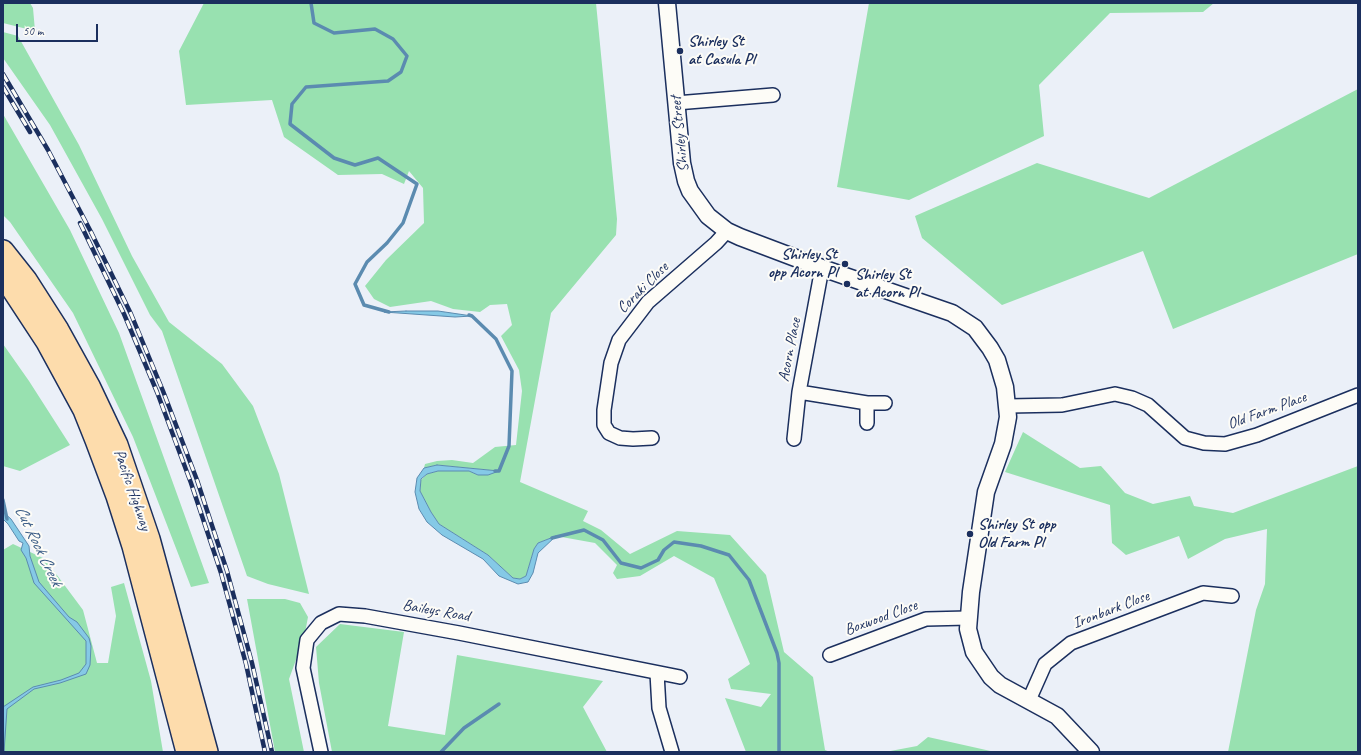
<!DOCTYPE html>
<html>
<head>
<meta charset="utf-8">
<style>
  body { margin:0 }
  #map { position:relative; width:1361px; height:755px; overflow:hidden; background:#ebf0f8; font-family:Caveat,sans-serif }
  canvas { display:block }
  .frame { position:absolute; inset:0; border:4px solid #1b2f5e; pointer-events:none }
  .scale { position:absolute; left:16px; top:24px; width:82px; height:18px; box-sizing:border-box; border:2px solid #1b2f5e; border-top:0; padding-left:5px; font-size:12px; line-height:14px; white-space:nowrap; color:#1b2f5e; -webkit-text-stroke:3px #fdfcf7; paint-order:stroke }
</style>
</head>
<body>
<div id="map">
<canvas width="1361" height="755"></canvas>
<div class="frame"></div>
<div class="scale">50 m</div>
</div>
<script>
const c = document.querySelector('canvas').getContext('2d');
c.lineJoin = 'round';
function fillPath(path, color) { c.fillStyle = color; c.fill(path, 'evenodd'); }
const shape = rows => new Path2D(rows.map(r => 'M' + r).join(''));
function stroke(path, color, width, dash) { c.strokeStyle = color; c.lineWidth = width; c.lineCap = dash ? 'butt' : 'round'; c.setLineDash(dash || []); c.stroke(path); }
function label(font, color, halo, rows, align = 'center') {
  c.font = font + ' Caveat,sans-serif'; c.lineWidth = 4; c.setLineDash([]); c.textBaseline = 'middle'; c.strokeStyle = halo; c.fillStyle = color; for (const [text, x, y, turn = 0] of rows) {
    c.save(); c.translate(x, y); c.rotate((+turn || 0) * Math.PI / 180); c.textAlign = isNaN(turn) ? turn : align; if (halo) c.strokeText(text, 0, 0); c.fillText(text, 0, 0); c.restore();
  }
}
fillPath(shape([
  [3,3,30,3,33,8,35,31,3,23],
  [204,3,596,3,617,219,616,235,551,313,520,482,588,511,583,521,601,530,630,554,677,531,730,535,766,575,784,652,813,677,825,750,830,752,746,752,725,698,761,707,771,694,731,689,728,679,750,664,714,578,674,556,640,576,617,579,613,573,617,565,595,543,556,536,538,543,534,549,526,576,520,579,513,578,488,555,439,524,431,512,420,491,421,480,427,474,438,471,469,471,478,475,488,475,498,471,437,465,424,468,425,464,437,461,452,460,473,463,495,447,516,445,522,391,519,370,501,336,512,325,507,304,490,305,480,312,453,309,431,301,390,307,374,299,365,286,386,260,424,223,423,188,409,171,404,184,382,174,338,175,284,137,272,100,186,105,179,51],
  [869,3,1214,3,1203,12,1110,13,1039,85,1044,136,909,200,837,187],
  [3,32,18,36,79,145,132,256,169,322,222,364,253,406,279,474,309,594,268,584,247,576,162,331,150,315,102,219,50,125,3,58],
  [1358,89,1358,254,1173,329,1143,251,1002,305,922,238,915,216,1037,163,1149,198],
  [3,114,70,230,119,333,209,583,191,587,133,437,73,313,10,222,3,215],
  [3,344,29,381,70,445,20,471,3,466],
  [1023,432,1080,468,1101,466,1125,493,1153,504,1190,496,1194,506,1233,513,1358,466,1358,752,1228,752,1256,610,1265,584,1267,529,1225,539,1188,559,1179,536,1126,555,1112,543,1110,505,1005,472],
  [13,544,45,559,83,610,97,663,108,663,116,616,111,587,124,583,151,681,163,752,3,752,3,550],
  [247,599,285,599,300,603,308,617,304,638,289,679,304,752,275,752],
  [340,624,404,632,388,726,445,735,457,655,603,681,583,707,607,752,332,752,319,683,316,647],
  [928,737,995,752,885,752,917,746]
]), '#98e1b0');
const water = shape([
  [406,311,438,311,472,316,455,317,384,312,406,311],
  [437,465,499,471,488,475,478,475,469,471,438,471,427,474,421,479,420,491,431,512,439,524,488,555,513,578,520,579,526,576,534,549,538,543,556,536,538,553,533,573,528,582,518,584,499,576,483,559,442,535,427,522,419,509,415,492,417,478,424,468,437,465],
  [3,512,11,519,29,546,30,556,39,582,69,617,77,622,89,638,91,646,90,665,86,674,60,683,34,689,7,709,4,752,3,707,33,687,61,680,79,673,86,664,86,641,34,583,26,558,21,550,23,543,19,541,8,524,3,519,3,512]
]);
fillPath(water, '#85c9e6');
stroke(water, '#5b8bb0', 1);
stroke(shape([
  [311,3,314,23,334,33,375,29,393,39,407,56,401,72,388,81,306,87,292,104,290,124,334,158,355,165,378,158,417,184,403,223,387,243,367,262,355,284,364,305,389,312],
  [469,315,472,316,496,339,512,371,509,446,499,471,495,471],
  [3,500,7,519],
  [552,538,584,530,603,540,621,563,641,568,658,560,664,550,674,542,701,546,729,555,749,580,777,653,779,663,779,752],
  [441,752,464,728,499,704]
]), '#5b8bb0', 3.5);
const minor = shape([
  [676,103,773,95],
  [799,392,867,403,885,403],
  [867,403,867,423],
  [1008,406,1062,405,1115,394,1132,398,1148,405,1185,438,1204,443,1225,444,1257,435,1358,395],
  [652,438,633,439,620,438,609,433,604,425,604,410,611,363,619,340,648,302,716,243,727,231],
  [794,439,799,392,822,268],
  [830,655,926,619,968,618],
  [657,673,659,708,672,752],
  [1029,700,1045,664,1071,643,1203,593,1232,596],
  [321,752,303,668,307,640,321,623,339,614,365,616,459,633,680,677]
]);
const tertiary = shape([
  [667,3,682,163,686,181,690,191,708,216,727,231,740,237,822,268,952,313,975,328,990,348,997,360,1005,387,1008,417,1003,444,986,492,971,592,968,629,974,652,991,677,1000,685,1057,716,1091,752]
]);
const primary = shape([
  [3,251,26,280,58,330,89,386,117,445,149,539,207,752],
  [3,275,47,342,84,410,96,440,117,496,133,546,187,752]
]);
stroke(minor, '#1b2f5e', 16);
stroke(tertiary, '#1b2f5e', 19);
stroke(primary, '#1b2f5e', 24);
stroke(minor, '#fdfcf7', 13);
stroke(tertiary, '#fdfcf7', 16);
stroke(primary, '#fddcac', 21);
const rail = shape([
  [3,74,48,150,91,232,131,314,163,391,197,480,227,571,252,663,272,752],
  [3,87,30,132],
  [80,223,124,314,157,392,191,483,221,573,246,664,265,752]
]);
stroke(rail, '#1b2f5e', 4.5);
stroke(rail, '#fdfcf7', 3, [9]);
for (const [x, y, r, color] of [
  [680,51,4,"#1b2f5e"],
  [845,264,4,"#1b2f5e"],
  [847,284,4,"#1b2f5e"],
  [970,534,4,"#1b2f5e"]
]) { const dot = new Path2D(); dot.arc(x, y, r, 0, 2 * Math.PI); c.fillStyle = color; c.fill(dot); stroke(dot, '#fdfcf7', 1.5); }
label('bold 16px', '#1b2f5e', '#fdfcf7', [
  ["Shirley St",688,42],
  ["at Casula Pl",688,60],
  ["Shirley St",837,255,"right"],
  ["opp Acorn Pl",837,273,"right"],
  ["Shirley St",855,275],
  ["at Acorn Pl",855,293],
  ["Shirley St opp",978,525],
  ["Old Farm Pl",978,543]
], 'left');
label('16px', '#1b2f5e', '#fdfcf7', [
  ["Shirley Street",680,134,-96],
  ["Coraki Close",643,288,-45],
  ["Acorn Place",790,350,-79],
  ["Old Farm Place",1267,411,-20],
  ["Pacific Highway",132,490,71],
  ["Ironbark Close",1111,610,-21],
  ["Baileys Road",436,611,10],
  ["Boxwood Close",881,618,-20]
]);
label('italic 17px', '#3b5d87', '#fdfcf7', [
  ["Cut Rock Creek",38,546,64]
]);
</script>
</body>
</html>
